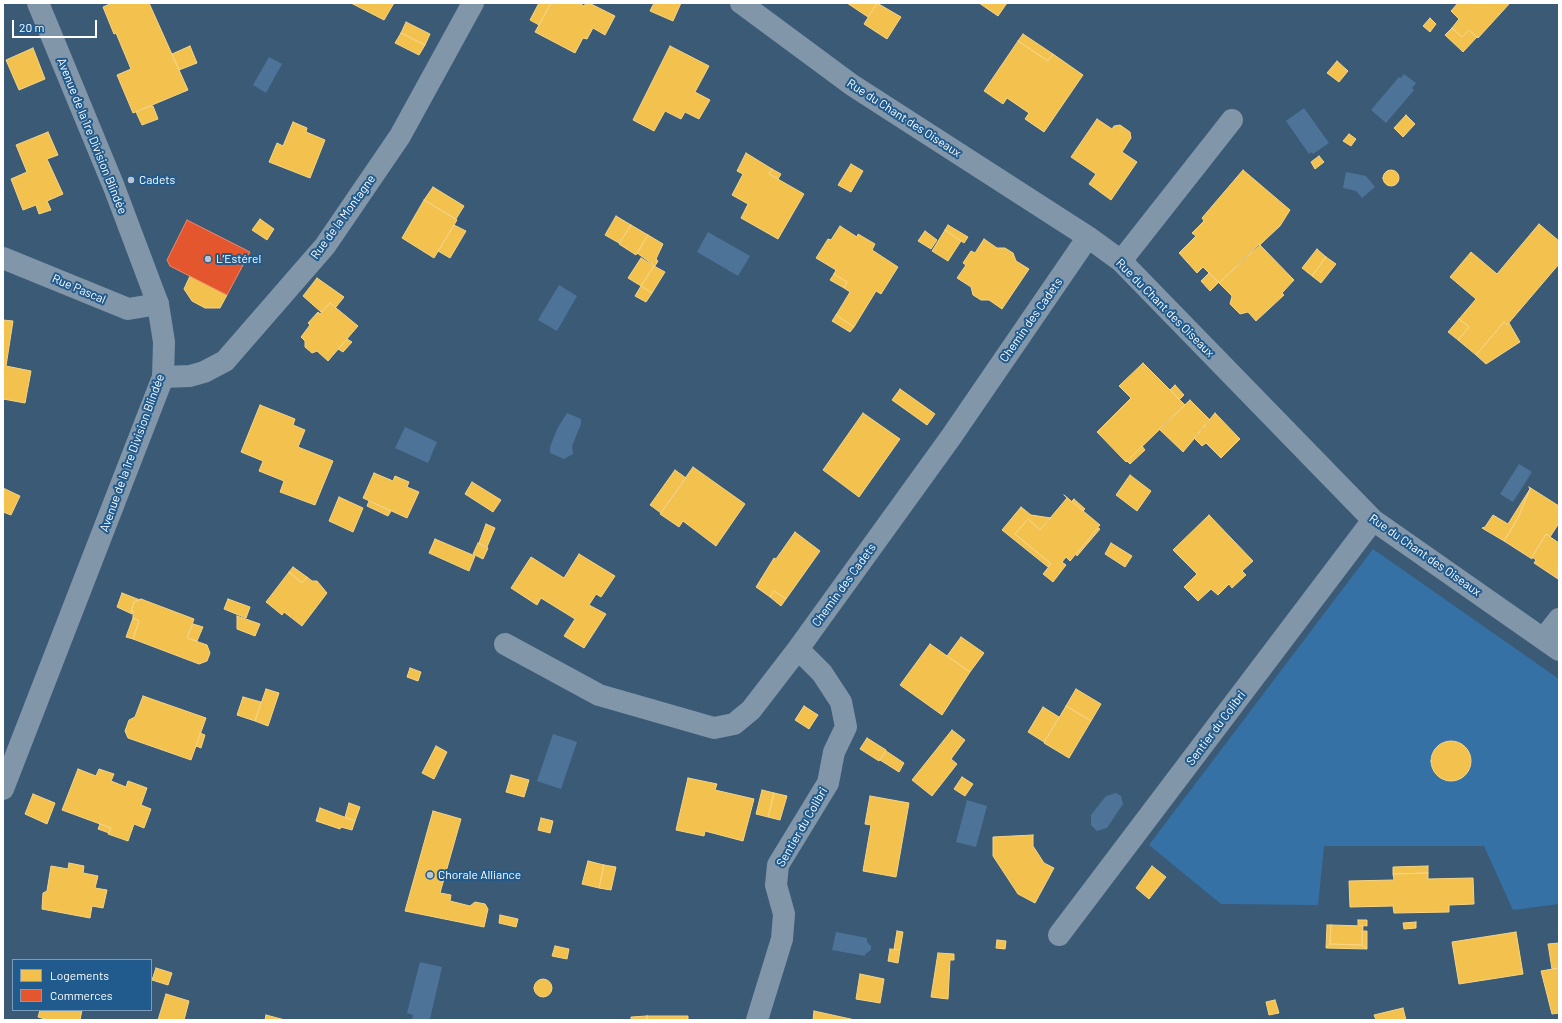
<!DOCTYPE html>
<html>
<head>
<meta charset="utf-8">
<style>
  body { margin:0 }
  #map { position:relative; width:1562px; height:1023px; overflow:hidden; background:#3a5a76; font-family:Barlow,sans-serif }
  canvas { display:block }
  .frame { position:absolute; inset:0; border:4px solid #fff; pointer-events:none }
  .legend { position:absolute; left:12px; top:959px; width:140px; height:52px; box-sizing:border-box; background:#215b8e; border:1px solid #7a9dbb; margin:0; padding:5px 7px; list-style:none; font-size:12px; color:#fff }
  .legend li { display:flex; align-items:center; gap:8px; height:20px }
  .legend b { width:20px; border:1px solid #7a9dbb }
  .scale { position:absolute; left:12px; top:20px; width:85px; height:18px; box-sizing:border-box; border:2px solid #fff; border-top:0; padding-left:5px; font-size:12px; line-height:14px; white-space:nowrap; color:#fff; -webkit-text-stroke:3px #215b8e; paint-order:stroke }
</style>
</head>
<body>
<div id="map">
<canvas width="1562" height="1023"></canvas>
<div class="frame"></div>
<ul class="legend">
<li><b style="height:11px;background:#f2c14e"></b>Logements</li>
<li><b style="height:11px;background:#e4572e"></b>Commerces</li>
</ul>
<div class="scale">20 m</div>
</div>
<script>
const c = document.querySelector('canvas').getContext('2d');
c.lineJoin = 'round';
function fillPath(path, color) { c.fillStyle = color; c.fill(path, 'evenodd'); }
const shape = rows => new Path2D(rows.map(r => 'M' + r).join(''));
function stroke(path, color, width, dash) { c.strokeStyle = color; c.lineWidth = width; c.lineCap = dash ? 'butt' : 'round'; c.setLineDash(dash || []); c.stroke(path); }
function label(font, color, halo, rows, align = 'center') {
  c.font = font + ' Barlow,sans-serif'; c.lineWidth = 4; c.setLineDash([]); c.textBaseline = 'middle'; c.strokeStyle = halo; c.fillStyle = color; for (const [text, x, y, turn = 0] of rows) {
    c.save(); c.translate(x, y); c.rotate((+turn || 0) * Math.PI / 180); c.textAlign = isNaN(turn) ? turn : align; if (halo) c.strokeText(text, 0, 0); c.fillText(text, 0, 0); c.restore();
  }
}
fillPath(shape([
  [1373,549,1559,679,1559,904,1513,910,1484,846,1324,846,1318,905,1221,904,1149,845]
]), '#3671a5');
fillPath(shape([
  [269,57,282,64,266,93,253,85],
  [1404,74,1416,83,1412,88,1414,90,1386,123,1371,110,1399,77,1401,78],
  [1304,108,1329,143,1313,154,1311,152,1309,154,1286,121],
  [1346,172,1366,176,1375,187,1362,198,1356,191,1343,188],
  [708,232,750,256,738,276,697,252],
  [559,285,577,296,557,331,538,320],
  [567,413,581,419,581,424,572,446,573,454,564,459,550,453,550,447,557,429],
  [405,427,437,442,428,463,395,448],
  [1519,464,1532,472,1513,502,1500,494],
  [553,734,577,742,561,789,537,781],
  [1116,793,1121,796,1123,804,1107,828,1097,831,1091,825,1091,815,1106,796],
  [967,800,987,806,976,847,956,842],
  [836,932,867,938,867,942,871,946,871,950,865,954,865,956,832,950],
  [420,962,442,967,430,1019,412,1020,413,1015,407,1013]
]), '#4d7498');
const homes = shape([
  [112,3,149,3,188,90,133,113,117,75,131,69,116,33,114,34,103,7,112,3],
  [351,3,394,3,384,20,351,3],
  [539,3,551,3,539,25,530,20,539,3],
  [551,3,579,3,584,6,586,3,589,3,615,16,605,35,593,28,587,39,583,38,575,53,535,32,551,3],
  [654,3,681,3,673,21,650,11,654,3],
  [847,3,877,3,868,17,847,3],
  [877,3,901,17,887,39,864,24,877,3],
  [979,3,1007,3,998,16,979,3],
  [1458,3,1510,3,1478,38,1469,30,1462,37,1452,28,1459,19,1451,11,1458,3],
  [1430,18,1436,24,1430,32,1423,26,1430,18],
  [406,22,430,34,425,45,401,33,406,22],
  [1452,28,1462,37,1469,30,1477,37,1463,52,1445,35,1452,28],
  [401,33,425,45,419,55,395,43,401,33],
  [1023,34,1053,54,1048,61,1018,41,1023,34],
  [1018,41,1048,61,1053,54,1083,75,1044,132,1025,119,1029,113,1007,98,1003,104,984,91,1018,41],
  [190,46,197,63,179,70,172,54,190,46],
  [670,46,709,66,695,92,710,100,699,119,685,112,681,119,665,111,654,131,633,120,670,46],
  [33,48,45,79,19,90,6,60,33,48],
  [1337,61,1348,71,1339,82,1327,73,1337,61],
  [150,106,153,106,158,119,142,125,136,112,150,106],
  [1406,115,1415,124,1403,137,1394,128,1406,115],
  [1097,119,1112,129,1114,126,1120,125,1130,132,1131,138,1122,152,1137,162,1111,200,1089,184,1096,174,1071,157,1097,119],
  [293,122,307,128,306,132,325,140,310,178,269,162,277,143,283,146,293,122],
  [48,132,58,155,47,159,63,194,47,201,51,210,39,214,36,205,23,210,11,179,27,172,16,145,48,132],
  [1349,134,1356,139,1351,146,1343,141,1349,134],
  [746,153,772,169,769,174,804,194,778,239,741,218,748,204,732,195,743,174,737,171,746,153],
  [1319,156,1324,162,1315,169,1311,162,1319,156],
  [851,164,863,171,851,192,838,185,851,164],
  [772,169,781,174,778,179,769,174,772,169],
  [1243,170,1290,210,1280,226,1219,283,1203,267,1197,273,1179,253,1196,236,1192,233,1204,221,1202,218,1243,170],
  '1383 178a8 8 0 1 1 16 0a8 8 0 1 1-16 0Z',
  [433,187,464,206,456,219,424,200,433,187],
  [424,200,457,220,434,258,402,238,424,200],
  [616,216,631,225,619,243,605,235,616,216],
  [260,219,274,229,267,240,252,230,260,219],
  [1539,224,1559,241,1559,264,1507,325,1504,322,1476,355,1458,340,1469,327,1459,319,1476,299,1450,277,1471,252,1497,274,1539,224],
  [454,225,466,231,450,258,438,251,454,225],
  [631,225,648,235,636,255,619,244,631,225],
  [948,225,968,237,964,243,945,230,948,225],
  [840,226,857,237,858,234,875,244,872,250,898,267,881,294,876,291,854,327,836,315,850,292,844,288,847,282,834,274,836,270,816,258,828,239,831,240,840,226],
  [945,230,961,241,948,261,932,251,945,230],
  [925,231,937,240,931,249,918,241,925,231],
  [648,235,663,244,656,259,658,261,655,266,637,253,648,235],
  [984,239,997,248,1005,248,1013,253,1016,261,1029,269,1002,309,989,300,981,300,973,295,971,287,957,278,966,265,963,263,971,251,975,253,984,239],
  [1259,244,1294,280,1282,293,1284,295,1256,321,1248,312,1240,314,1230,304,1232,296,1219,283,1259,244],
  [1317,249,1326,257,1312,276,1302,268,1317,249],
  [1326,257,1336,264,1321,283,1312,276,1326,257],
  [641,258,654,266,641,286,628,278,641,258],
  [654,266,665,272,652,293,641,286,654,266],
  [1209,273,1219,282,1210,291,1201,281,1209,273],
  [834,274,847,282,844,288,830,280,834,274],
  [190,276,227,295,220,308,205,308,192,301,184,289,190,276],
  [317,278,344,297,336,307,330,303,321,312,303,296,317,278],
  [641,286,652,293,646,302,635,296,641,286],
  [330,303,358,326,328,361,317,351,312,353,305,347,305,341,301,337,310,325,308,323,318,312,320,314,330,303],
  [836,315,854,327,850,332,832,321,836,315],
  [1459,319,1469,327,1458,340,1448,332,1459,319],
  [3,320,13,321,6,366,31,371,25,403,3,399,3,320],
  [1504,322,1507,325,1509,323,1520,342,1486,364,1476,355,1504,322],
  [347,339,352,342,343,352,338,349,347,339],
  [1143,363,1185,405,1126,462,1097,432,1131,398,1119,386,1143,363],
  [1175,385,1184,395,1179,400,1170,390,1175,385],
  [900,389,935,414,927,425,892,400,900,389],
  [1190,400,1210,420,1183,452,1159,429,1190,400],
  [260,405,295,419,293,425,305,430,298,447,333,461,315,505,280,492,284,481,259,471,263,461,241,452,260,405],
  [863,413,900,439,859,497,823,470,863,413],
  [1215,413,1240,439,1221,458,1206,443,1202,446,1194,438,1215,413],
  [1142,446,1145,450,1130,464,1127,461,1142,446],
  [693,467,745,504,716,546,683,521,679,527,660,514,693,467],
  [675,470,686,478,661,513,650,505,675,470],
  [374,473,393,481,395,476,409,482,407,487,419,492,407,518,363,498,374,473],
  [1130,475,1151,491,1137,511,1116,495,1130,475],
  [472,482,501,500,493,512,465,494,472,482],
  [1529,487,1559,506,1559,523,1550,537,1546,534,1532,557,1532,559,1504,541,1518,518,1530,489,1529,487],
  [3,488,20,496,11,515,3,512,3,488],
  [1530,489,1518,518,1504,541,1482,528,1485,527,1493,515,1508,524,1530,489],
  [1064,495,1100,525,1070,561,1066,557,1062,562,1066,565,1053,582,1043,574,1051,564,1015,534,1028,519,1040,530,1067,498,1064,495],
  [339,497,363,508,353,532,329,521,339,497],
  [1074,499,1085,509,1083,511,1072,501,1074,499],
  [369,501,391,511,388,516,367,506,369,501],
  [1021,507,1031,515,1051,518,1040,530,1028,519,1015,534,1051,564,1048,567,1002,530,1021,507],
  [1209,515,1253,561,1242,571,1246,575,1232,588,1229,584,1218,595,1211,589,1198,601,1184,587,1197,574,1173,550,1209,515],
  [486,524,495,528,487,547,479,543,486,524],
  [1098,528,1100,529,1077,556,1076,554,1098,528],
  [795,532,820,551,786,599,774,591,770,597,756,587,774,558,776,559,795,532],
  [1546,534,1559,543,1558,579,1534,563,1536,560,1532,557,1546,534],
  [435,539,475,556,469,571,429,553,435,539],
  [478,543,488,548,483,559,473,554,478,543],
  [1111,543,1132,556,1125,567,1105,554,1111,543],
  [579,554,615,576,601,597,596,594,589,605,606,614,584,648,564,636,575,619,541,598,537,605,511,588,531,557,564,578,579,554],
  [293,567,307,577,302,583,289,572,293,567],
  [289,572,302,583,307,577,312,581,317,581,327,593,302,626,284,612,282,615,266,602,289,572],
  [774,591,786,599,781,606,770,597,774,591],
  [122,593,140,600,134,602,131,611,133,611,132,614,117,607,122,593],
  [141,599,194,619,187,638,207,645,210,653,207,661,199,664,133,639,139,621,133,618,133,611,131,611,134,602,141,599],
  [228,599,250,607,246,618,224,609,228,599],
  [237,616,260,624,255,636,237,629,237,616],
  [133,618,139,621,133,639,126,637,133,618],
  [193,624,203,627,197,641,187,638,193,624],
  [961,637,984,653,970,672,947,656,961,637],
  [930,644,970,672,942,715,900,685,930,644],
  [410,668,421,672,418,681,407,677,410,668],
  [266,689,279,693,268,726,255,721,266,689],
  [1076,689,1101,704,1091,721,1066,706,1076,689],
  [143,696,206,718,191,760,128,738,125,731,129,720,135,717,143,696],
  [243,697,261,702,255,721,237,715,243,697],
  [804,706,818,715,809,729,795,720,804,706],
  [1066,706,1091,721,1069,758,1044,743,1066,706],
  [1043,707,1059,717,1044,742,1028,732,1043,707],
  [952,730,965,740,951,759,957,764,932,796,912,780,952,730],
  [200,733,205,735,201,748,196,746,200,733],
  [867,738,886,750,879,761,860,749,867,738],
  '1431 761a20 20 0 1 1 40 0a20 20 0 1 1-40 0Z',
  [436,746,447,752,434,779,422,773,436,746],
  [886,751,904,763,899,772,880,760,886,751],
  [78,769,96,776,99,769,114,774,111,781,126,787,128,781,147,788,141,805,151,809,144,828,134,824,128,841,108,834,111,828,62,810,78,769],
  [511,775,529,780,524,797,506,792,511,775],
  [962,777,973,784,965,796,954,789,962,777],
  [688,778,717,784,715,790,754,799,743,841,705,831,704,836,676,830,688,778],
  [762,790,774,793,768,817,756,814,762,790],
  [774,793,787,796,780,820,768,817,774,793],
  [33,794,55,803,47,824,25,814,33,794],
  [870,796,909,803,896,877,863,871,871,825,865,824,870,796],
  [349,803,360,807,355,821,345,817,349,803],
  [320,808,355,821,352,830,341,827,340,829,316,821,320,808],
  [433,811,461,819,440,893,451,895,450,901,470,906,475,902,485,904,488,909,484,927,405,911,433,811],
  [541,818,553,821,550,833,538,830,541,818],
  [100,824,111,828,109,833,98,829,100,824],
  [1033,835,1033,846,1044,863,1054,868,1035,903,1018,894,993,856,993,837,1033,835],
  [588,861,604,865,599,888,582,884,588,861],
  [69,863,84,866,83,873,98,876,95,888,107,890,103,908,92,906,90,918,42,909,43,893,47,891,51,866,68,869,69,863],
  [604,865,616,867,611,890,599,888,604,865],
  [1152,866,1166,877,1149,899,1136,888,1152,866],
  [1428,866,1428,873,1393,874,1393,867,1428,866],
  [1428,873,1428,879,1473,878,1474,904,1449,905,1449,912,1394,913,1393,906,1350,907,1349,881,1394,880,1393,874,1428,873],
  [500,915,518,919,516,927,499,923,500,915],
  [1358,920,1367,920,1367,926,1358,925,1358,920],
  [1416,922,1416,928,1404,929,1403,923,1416,922],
  [1327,925,1331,925,1330,944,1326,948,1327,925],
  [1331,925,1363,926,1362,945,1330,944,1331,925],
  [897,931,903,932,900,950,894,949,897,931],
  [1362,931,1367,931,1367,949,1362,945,1362,931],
  [1516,932,1523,974,1459,984,1452,942,1516,932],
  [997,940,1006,941,1005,949,996,948,997,940],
  [1559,943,1559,968,1552,969,1548,944,1559,943],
  [1330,944,1362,945,1367,949,1326,948,1330,944],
  [555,946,569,949,567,959,552,956,555,946],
  [890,949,900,950,898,963,888,961,890,949],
  [938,953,954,954,954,960,950,960,948,999,931,997,938,953],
  [156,968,172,973,168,985,152,980,156,968],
  [1559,968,1559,1013,1552,1014,1541,971,1559,968],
  [860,974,884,979,880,1003,856,999,860,974],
  '534 988a9 9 0 1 1 18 0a9 9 0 1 1-18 0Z',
  [166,994,189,1001,184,1020,158,1020,166,994],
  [1275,1000,1279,1013,1269,1015,1266,1002,1275,1000],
  [1403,1008,1406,1020,1376,1020,1374,1015,1403,1008],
  [40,1010,82,1010,80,1020,49,1020,38,1017,40,1010],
  [814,1011,855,1020,813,1020,814,1011],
  [266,1015,285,1020,265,1020,266,1015],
  [647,1016,688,1016,688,1020,647,1020,647,1016],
  [647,1016,647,1020,631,1020,631,1017,647,1016]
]);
fillPath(homes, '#f2c14e');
stroke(homes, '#f6d483', 1);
const shops = shape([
  [187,220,250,252,227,295,170,266,167,260,187,220]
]);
fillPath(shops, '#e4572e');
stroke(shops, '#ec896d', 1);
stroke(shape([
  [741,3,852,85,1088,237,1121,261,1373,520,1559,650],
  [3,258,128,309,158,304],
  [1121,261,1232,120],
  [163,377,190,376,204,372,225,361,325,246,400,136,473,3],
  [1544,638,1559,619],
  [505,644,599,695,714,728,734,724,751,710,798,649,951,437,1088,237],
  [1059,935,1373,520],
  [757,1020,782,939,784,914,776,885,778,865,828,783,834,752,846,727,841,702,822,673,798,649]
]), '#8196a9', 22);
stroke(shape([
  [3,789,163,377,164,342,158,304,114,187,38,3]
]), '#8196a9', 22);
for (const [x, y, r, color] of [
  [131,180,4,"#bac5cf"],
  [208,259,4,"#bac5cf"],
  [430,875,4,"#bac5cf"]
]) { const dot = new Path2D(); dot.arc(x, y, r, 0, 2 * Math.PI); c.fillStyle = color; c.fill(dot); stroke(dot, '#215b8e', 1.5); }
label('12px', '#fff', '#215b8e', [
  ["Rue du Chant des Oiseaux",904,118,33],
  ["Avenue de la 1re Division Blindée",92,136,68],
  ["Rue de la Montagne",343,217,-54],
  ["Rue Pascal",79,289,23],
  ["Rue du Chant des Oiseaux",1165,308,45],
  ["Chemin des Cadets",1031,320,-55],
  ["Avenue de la 1re Division Blindée",132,453,-70],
  ["Rue du Chant des Oiseaux",1425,555,35],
  ["Chemin des Cadets",844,585,-54],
  ["Sentier du Colibri",1216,728,-53],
  ["Sentier du Colibri",802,827,-60]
]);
label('12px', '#fff', '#215b8e', [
  ["Cadets",139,180],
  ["L’Estérel",216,259],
  ["Chorale Alliance",438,875]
], 'left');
</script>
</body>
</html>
